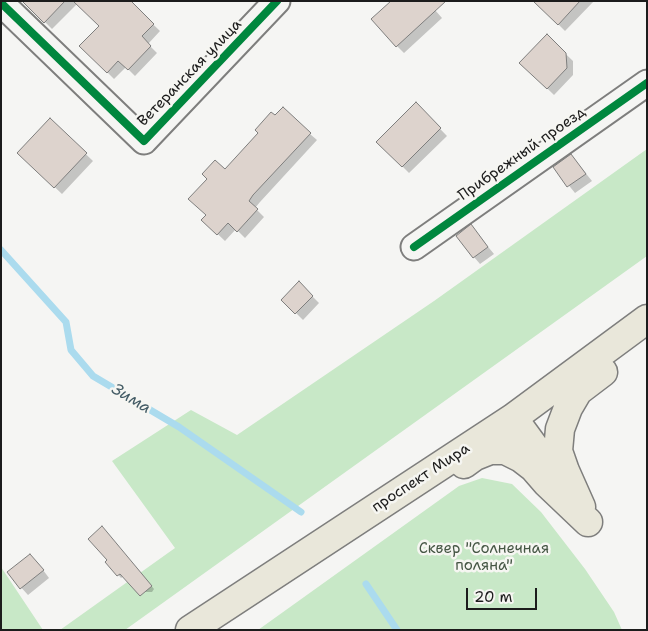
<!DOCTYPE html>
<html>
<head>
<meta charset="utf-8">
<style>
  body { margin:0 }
  #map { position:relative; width:648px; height:631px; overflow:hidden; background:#f5f5f3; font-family:"Shantell Sans",sans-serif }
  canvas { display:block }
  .frame { position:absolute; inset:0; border:2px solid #1c1c1c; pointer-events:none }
  .scale { position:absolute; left:466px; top:588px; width:71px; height:22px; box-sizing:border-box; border:2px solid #1c1c1c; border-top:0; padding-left:6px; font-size:15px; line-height:18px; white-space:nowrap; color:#1c1c1c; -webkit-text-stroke:4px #f6f6f2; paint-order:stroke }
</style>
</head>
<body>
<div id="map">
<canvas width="648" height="631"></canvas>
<div class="frame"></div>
<div class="scale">20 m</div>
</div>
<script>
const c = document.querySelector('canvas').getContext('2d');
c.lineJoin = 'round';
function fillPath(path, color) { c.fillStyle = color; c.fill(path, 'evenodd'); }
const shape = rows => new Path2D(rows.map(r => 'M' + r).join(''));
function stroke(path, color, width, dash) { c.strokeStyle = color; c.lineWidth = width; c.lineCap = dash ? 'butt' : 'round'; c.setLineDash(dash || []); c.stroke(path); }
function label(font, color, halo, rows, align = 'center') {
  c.font = font + ' "Shantell Sans",sans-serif'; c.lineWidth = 5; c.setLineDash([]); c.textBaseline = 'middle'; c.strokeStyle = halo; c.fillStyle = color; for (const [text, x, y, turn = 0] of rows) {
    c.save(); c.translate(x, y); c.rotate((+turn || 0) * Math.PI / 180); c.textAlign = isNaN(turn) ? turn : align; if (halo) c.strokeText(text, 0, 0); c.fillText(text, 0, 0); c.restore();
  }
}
fillPath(shape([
  [647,149,647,256,125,630,60,630,175,548,112,461,191,410,237,435,434,301],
  [482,478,512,484,541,512,585,569,614,612,622,630,258,630,459,486],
  [1,567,43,630,1,630]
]), '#c8e8c7');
fillPath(shape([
  [24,1,129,1,160,31,148,44,157,53,135,76,126,67,114,79,81,46,100,26,77,4,52,29],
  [427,1,442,18,404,53,397,46],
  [535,1,594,1,565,31],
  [547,36,573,61,573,75,554,95,521,63],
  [416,104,447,136,409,173,378,142],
  [50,120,93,161,62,194,19,153],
  [310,134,317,140,260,202,255,208,264,217,245,238,236,229,225,241,203,220,207,215,225,171],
  [571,155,592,181,575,193,554,167],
  [471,226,494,254,480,264,474,257],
  [299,283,319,303,303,320,283,300],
  [105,531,154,589,152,592,138,592,124,576,121,578,107,562,109,560],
  [37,562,49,578,28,595,8,573]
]), '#0003');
stroke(shape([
  [1,250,66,322,71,350,93,376,179,427,301,512],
  [366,584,397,630]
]), '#abdbee', 7);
const building = shape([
  [22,1,65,1,44,23,22,1],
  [73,1,131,1,154,24,142,36,151,46,128,70,118,61,107,73,79,46,99,26,73,1],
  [391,1,446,1,396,47,371,19,391,1],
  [533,1,580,1,558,25,533,1],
  [547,34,566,53,567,68,547,89,519,63,547,34],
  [416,102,441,128,402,167,376,142,416,102],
  [283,107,311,133,253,195,249,201,258,209,237,232,228,223,217,235,201,220,206,215,188,199,207,179,202,174,215,160,225,169,258,133,255,130,271,112,275,115,283,107],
  [50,118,87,153,54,188,17,153,50,118],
  [571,154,586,174,567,187,553,167,571,154],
  [471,224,488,247,473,258,456,236,471,224],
  [299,281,313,296,295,314,281,300,299,281],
  [102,526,152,586,140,596,120,574,117,576,105,562,107,560,88,539,102,526],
  [30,554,44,570,20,589,7,572,30,554]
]);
fillPath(building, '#ddd3cd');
stroke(building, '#7e7e7d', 1);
const minor = shape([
  [1,3,144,141,277,1],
  [414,247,647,83]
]);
const primary = shape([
  [513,418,551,470],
  [464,464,475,456,490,450,505,450,521,458,534,468,547,483,588,522],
  [581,507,565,471,558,451,560,429,568,408,578,391,603,372],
  [190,630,513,418,647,319]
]);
stroke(minor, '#7e7e7d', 29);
stroke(primary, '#7e7e7d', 31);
stroke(minor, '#f5f5f3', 25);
stroke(primary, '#e9e7da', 28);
stroke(shape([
  [1,3,144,141,277,1],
  [414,247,647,83]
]), '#00873e', 8);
label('15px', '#1c1c1c', '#f6f6f2', [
  ["Ветеранская улица",190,73,-46],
  ["Прибрежный проезд",522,154,-35],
  ["проспект Мира",421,478,-33]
]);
label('15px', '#455644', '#f6f6f2', [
  ["Сквер \"Солнечная",484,549],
  ["поляна\"",484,566]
]);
label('italic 16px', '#435b65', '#f6f6f2', [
  ["Зима",131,399,31]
]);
</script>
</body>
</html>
